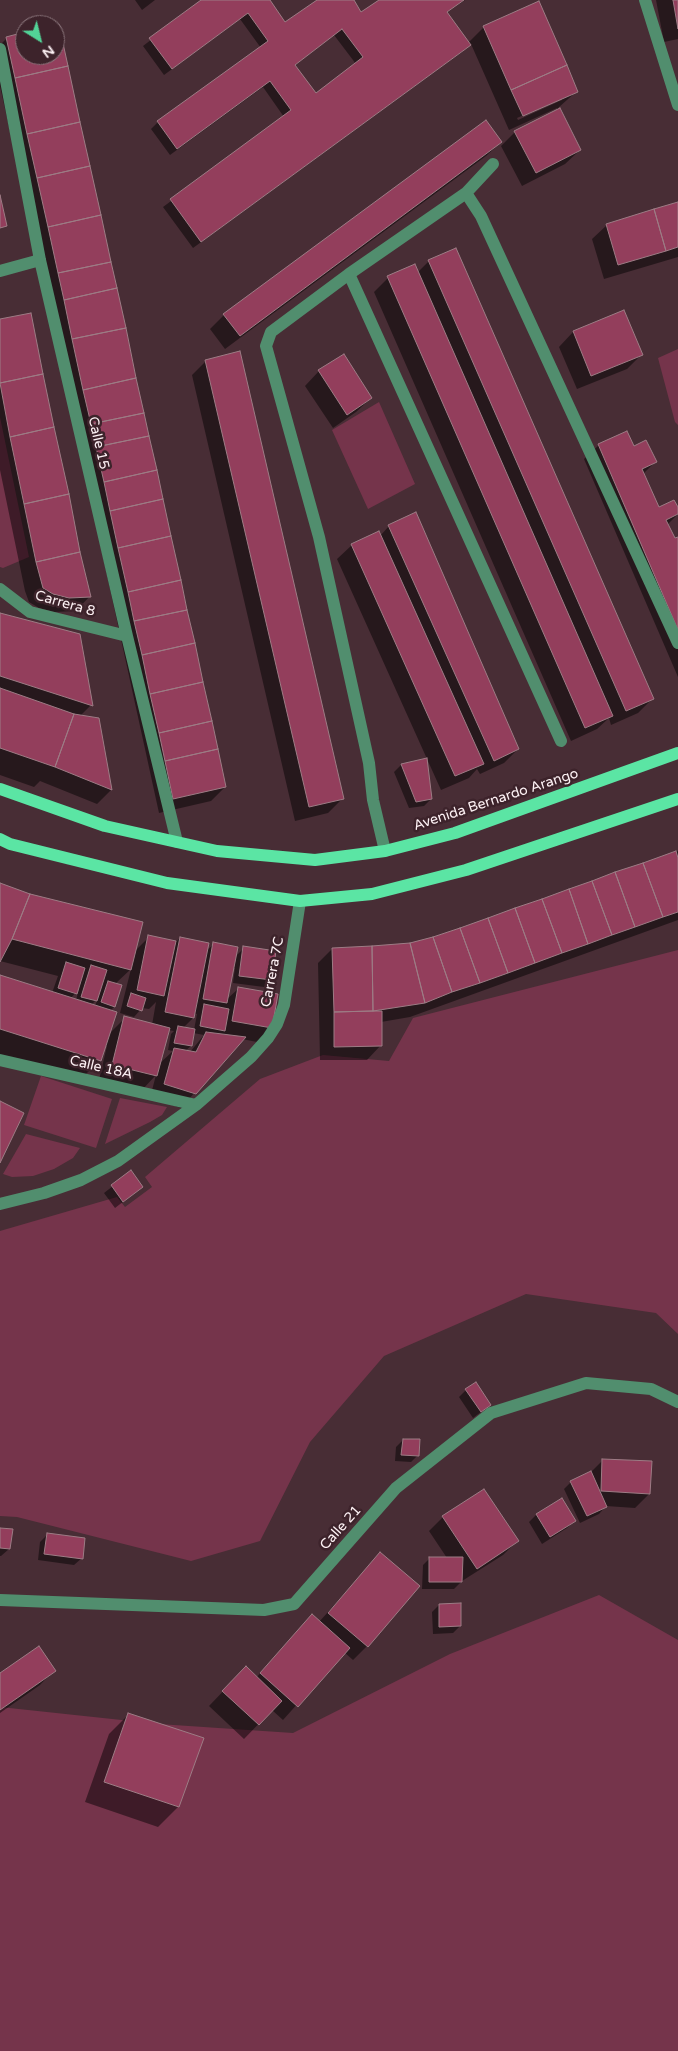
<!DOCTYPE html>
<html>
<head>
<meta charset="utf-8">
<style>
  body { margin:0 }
  #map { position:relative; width:678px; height:2051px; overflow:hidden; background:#482d35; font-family:"Varela Round",sans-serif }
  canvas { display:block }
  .north { position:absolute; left:15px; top:15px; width:50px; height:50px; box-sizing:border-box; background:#3d232b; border:1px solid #8a757b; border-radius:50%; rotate:144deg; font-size:14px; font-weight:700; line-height:20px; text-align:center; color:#fdf1f4 }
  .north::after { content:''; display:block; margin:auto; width:18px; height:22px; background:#52d397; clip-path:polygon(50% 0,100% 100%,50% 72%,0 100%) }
</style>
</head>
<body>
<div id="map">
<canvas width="678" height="2051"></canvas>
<div class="north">N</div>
</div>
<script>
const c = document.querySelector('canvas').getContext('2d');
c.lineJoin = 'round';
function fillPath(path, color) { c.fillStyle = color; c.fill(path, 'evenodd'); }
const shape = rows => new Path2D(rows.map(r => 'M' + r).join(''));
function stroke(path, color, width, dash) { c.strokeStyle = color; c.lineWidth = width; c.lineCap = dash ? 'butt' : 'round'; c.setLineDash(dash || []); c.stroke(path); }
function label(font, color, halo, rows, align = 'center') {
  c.font = font + ' "Varela Round",sans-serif'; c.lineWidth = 5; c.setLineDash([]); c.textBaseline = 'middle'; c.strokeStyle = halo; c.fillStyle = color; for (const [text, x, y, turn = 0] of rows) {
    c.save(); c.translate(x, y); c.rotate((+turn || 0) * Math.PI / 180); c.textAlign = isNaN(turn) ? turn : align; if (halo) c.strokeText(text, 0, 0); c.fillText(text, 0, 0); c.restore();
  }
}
fillPath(shape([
  [678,349,678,425,675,422,658,358],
  [379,402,415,484,368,509,332,430],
  [0,417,29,557,3,568,0,567],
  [678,950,678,1334,656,1313,526,1294,384,1356,310,1442,260,1541,191,1561,17,1517,0,1516,0,1231,117,1197,125,1207,152,1187,145,1177,260,1079,323,1055,389,1061,413,1018],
  [41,1076,112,1099,96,1148,24,1125],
  [120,1098,167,1107,162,1115,150,1122,105,1144],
  [26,1134,80,1148,73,1158,54,1169,33,1176,12,1177,3,1174],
  [599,1595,678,1640,678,2051,0,2051,0,1707,159,1724,293,1733,450,1654]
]), '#75344b');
fillPath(shape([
  [135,0,155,0,142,10],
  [203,0,269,0,285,24,319,0,352,0,361,13,381,0,465,0,446,13,468,43,484,27,577,91,558,108,580,150,565,164,522,186,501,146,515,132,558,110,557,108,509,130,471,44,462,52,193,248,163,207,284,117,263,87,170,155,151,129,158,122,261,48,240,19,164,75,143,46],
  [334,35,356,64,316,94,294,66],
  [562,98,562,100,518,120,517,118],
  [656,0,678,0,678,39,664,42],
  [55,27,225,787,211,801,159,813,0,86,0,45,7,38,25,34,25,55,55,55],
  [501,142,486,156,225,349,210,329,224,315],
  [678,203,678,257,604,279,592,239,607,225],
  [429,261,652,699,638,713,611,725,609,718,597,729,571,741,374,292,388,278,417,273],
  [624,312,641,355,627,369,577,389,559,347,573,332],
  [0,321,79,553,90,596,76,611,54,612,39,608,29,602,25,591,0,470],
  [206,361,342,799,328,813,295,821,192,375],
  [319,371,371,398,356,412,333,428,305,386],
  [599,445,633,448,655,462,643,474,658,508,678,510,678,514,667,525,674,540,678,538,678,677,584,459],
  [389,526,518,749,504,763,480,774,477,769,469,778,441,790,337,559,352,545,380,536],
  [0,615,91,705,80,716,98,720,111,790,97,804,40,781,34,787,0,775],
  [426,760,431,799,424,806,409,808,394,772,401,765],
  [678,851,678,920,410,1017,381,1022,381,1045,367,1060,320,1060,318,963,332,949,410,945,433,939],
  [0,883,135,951,149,937,176,942,180,938,206,951,214,944,235,957,244,948,275,952,271,980,264,987,233,983,235,968,233,968,226,1000,238,989,271,1027,257,1042,242,1039,181,1108,150,1098,156,1075,142,1090,99,1080,107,1046,105,1046,100,1060,80,1080,0,1055,0,976,52,993,58,976,0,961],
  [131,969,120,1013,134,1017,142,1008,149,1009,156,1002,152,1025,125,1018,109,1034,110,1011,114,1007,115,984],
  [79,989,76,1000,70,999],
  [98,998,95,1006,91,1005],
  [194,1013,197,1014,194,1030,183,1028,193,1018],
  [168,1030,174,1031,171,1034,168,1050,173,1051,159,1064],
  [193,1033,204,1035,190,1052,185,1051,191,1046],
  [131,1172,142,1187,115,1208,104,1193],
  [466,1390,490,1405,473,1418,459,1397],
  [403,1440,418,1455,411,1462,395,1461,396,1447],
  [603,1460,649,1494,635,1508,606,1506,599,1514,580,1523,564,1489,571,1482,590,1473],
  [561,1500,574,1521,567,1528,542,1544,529,1522,536,1515],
  [443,1517,517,1541,503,1555,462,1581,454,1589,422,1589,423,1565,430,1558,447,1558,429,1531],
  [0,1529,9,1549,1,1556,0,1556],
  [47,1535,82,1558,74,1565,38,1560,40,1542],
  [380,1554,367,1646,353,1660,344,1652,283,1720,272,1710,244,1739,209,1706,232,1682,256,1678,298,1630,319,1622],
  [439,1605,460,1626,453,1633,433,1634,432,1612],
  [54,1670,40,1685,0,1713,0,1675],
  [129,1714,178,1807,158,1827,85,1802,109,1734]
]), '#0007');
const building = shape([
  [201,0,270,0,285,22,317,0,354,0,361,12,379,0,464,0,447,12,471,45,201,242,170,199,291,110,270,81,177,149,157,121,268,41,248,13,172,69,149,38,201,0],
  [342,29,363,57,316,93,295,65,342,29],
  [673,0,678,0,678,29,673,0],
  [539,1,567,65,511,90,483,26,539,1],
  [59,25,68,66,15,78,6,37,25,32,25,55,55,55,55,26,59,25],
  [567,65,578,92,523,116,511,90,567,65],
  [68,66,80,122,27,134,15,78,68,66],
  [560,108,581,150,536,173,514,131,560,108],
  [486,120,502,142,240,336,223,314,486,120],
  [80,122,90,166,37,178,27,134,80,122],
  [90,166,101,215,48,227,37,178,90,166],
  [0,195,7,226,0,228,0,195],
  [678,202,678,247,666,251,654,209,678,202],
  [654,209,666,251,618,265,606,224,654,209],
  [101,215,111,262,58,273,48,227,101,215],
  [456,248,654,699,626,711,428,260,456,248],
  [111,262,117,288,64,300,58,273,111,262],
  [415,264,613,716,585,728,387,276,415,264],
  [117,288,126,328,72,339,64,300,117,288],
  [624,310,643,355,591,376,573,331,624,310],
  [31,313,43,374,0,383,0,319,31,313],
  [126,328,136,378,83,390,72,339,126,328],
  [240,351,344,799,309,807,205,360,240,351],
  [344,354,372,398,347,415,318,370,344,354],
  [43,374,54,427,10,437,0,383,43,374],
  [136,378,144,413,91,424,83,390,136,378],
  [144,413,149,436,96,447,91,424,144,413],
  [54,427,69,494,24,504,10,437,54,427],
  [627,431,634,446,646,440,657,462,642,469,659,507,674,500,678,507,678,514,666,520,675,538,678,537,678,630,598,444,627,431],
  [149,436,157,470,104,482,96,447,149,436],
  [157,470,163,499,110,511,104,482,157,470],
  [69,494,80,552,36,562,24,504,69,494],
  [163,499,171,536,118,548,110,511,163,499],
  [416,512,519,749,494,761,388,525,416,512],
  [379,531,484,764,455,776,351,544,379,531],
  [171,536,181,580,128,592,118,548,171,536],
  [80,552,91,597,69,598,53,594,43,588,36,562,80,552],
  [181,580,187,610,134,621,128,592,181,580],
  [187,610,195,643,142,655,134,621,187,610],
  [0,613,80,634,93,706,0,676,0,613],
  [195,643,203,682,150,694,142,655,195,643],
  [203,682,212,721,159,733,150,694,203,682],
  [0,688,74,714,55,767,0,748,0,688],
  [74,714,99,718,112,790,55,767,74,714],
  [212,721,218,749,165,761,159,733,212,721],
  [218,749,226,787,173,799,165,761,218,749],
  [427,758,432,799,416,802,401,764,427,758],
  [676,851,678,858,678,912,663,917,643,863,676,851],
  [643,863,663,917,635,927,615,872,643,863],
  [615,872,635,927,612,935,592,881,615,872],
  [592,881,612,935,588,944,569,889,592,881],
  [0,883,30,894,12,939,0,962,0,883],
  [569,889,588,944,562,953,542,899,569,889],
  [30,894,143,922,131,970,12,939,30,894],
  [542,899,562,953,535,963,515,908,542,899],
  [515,908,535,963,508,973,488,918,515,908],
  [488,918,508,973,480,983,460,928,488,918],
  [460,928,480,983,452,992,433,937,460,928],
  [148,935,176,941,164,996,137,990,148,935],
  [180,937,209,943,194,1018,165,1012,180,937],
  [433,937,452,992,425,1003,410,943,433,937],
  [213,942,238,947,227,1003,203,999,213,942],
  [410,943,425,1003,373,1011,372,946,410,943],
  [243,946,276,951,272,980,239,976,243,946],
  [372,946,373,1011,334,1012,332,948,372,946],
  [66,962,85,968,77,994,58,988,66,962],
  [91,965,107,970,97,1001,81,997,91,965],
  [0,975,117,1012,101,1061,0,1029,0,975],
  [108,981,122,985,115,1007,101,1002,108,981],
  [238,987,278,994,272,1028,232,1021,238,987],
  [131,993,146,998,142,1011,127,1006,131,993],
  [204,1004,229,1009,225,1031,200,1026,204,1004],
  [373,1011,382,1011,382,1046,334,1047,334,1012,373,1011],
  [124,1016,170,1028,157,1076,112,1065,124,1016],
  [178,1026,195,1029,192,1046,174,1043,178,1026],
  [206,1032,246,1037,196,1094,164,1084,174,1048,196,1052,206,1032],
  [0,1101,24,1113,0,1163,0,1101],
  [131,1170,143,1187,123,1202,111,1185,131,1170],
  [476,1382,491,1405,481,1412,465,1389,476,1382],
  [403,1439,420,1439,419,1456,401,1455,403,1439],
  [602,1459,652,1461,650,1494,601,1491,602,1459],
  [591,1471,607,1507,587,1516,570,1481,591,1471],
  [484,1489,519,1541,477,1569,442,1516,484,1489],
  [562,1498,576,1521,550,1537,536,1514,562,1498],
  [0,1528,13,1529,10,1549,0,1548,0,1528],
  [47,1533,85,1538,83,1559,44,1554,47,1533],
  [380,1552,420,1586,368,1647,328,1613,380,1552],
  [429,1557,463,1557,462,1582,429,1582,429,1557],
  [461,1603,461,1626,439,1627,439,1604,461,1603],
  [312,1614,350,1648,298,1707,260,1673,312,1614],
  [39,1646,56,1671,0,1710,0,1673,39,1646],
  [246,1666,282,1701,259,1725,222,1691,246,1666],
  [128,1713,204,1738,179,1807,104,1782,128,1713]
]);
fillPath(building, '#933e5c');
stroke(building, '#9d7c85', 1);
stroke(shape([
  [645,0,678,105],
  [0,49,40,260,127,636,177,842],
  [466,193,481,216,678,643],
  [0,271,40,260],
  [349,274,561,741],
  [0,589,30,612,127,636],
  [385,851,373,800,369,763,319,537,266,346,271,332,349,274,466,193,493,164],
  [0,1060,196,1105],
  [0,1204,44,1193,81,1180,118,1161,196,1105,251,1057,268,1038,277,1024,284,1005,300,901],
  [0,1600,264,1610,294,1604,396,1488,491,1413,586,1383,651,1389,678,1402]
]), '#518e6e', 12);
stroke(shape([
  [0,789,105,826,217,851,315,860,385,851,455,833,678,753],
  [0,839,10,844,167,883,300,901,372,894,466,870,678,799]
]), '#5be5a4', 12);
label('14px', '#fdf1f4', '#3d232b', [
  ["Calle 15",98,443,77],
  ["Carrera 8",65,604,16],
  ["Avenida Bernardo Arango",496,800,-18],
  ["Carrera 7C",273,972,-79],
  ["Calle 18A",101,1068,13],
  ["Calle 21",341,1528,-48]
]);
</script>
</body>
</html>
